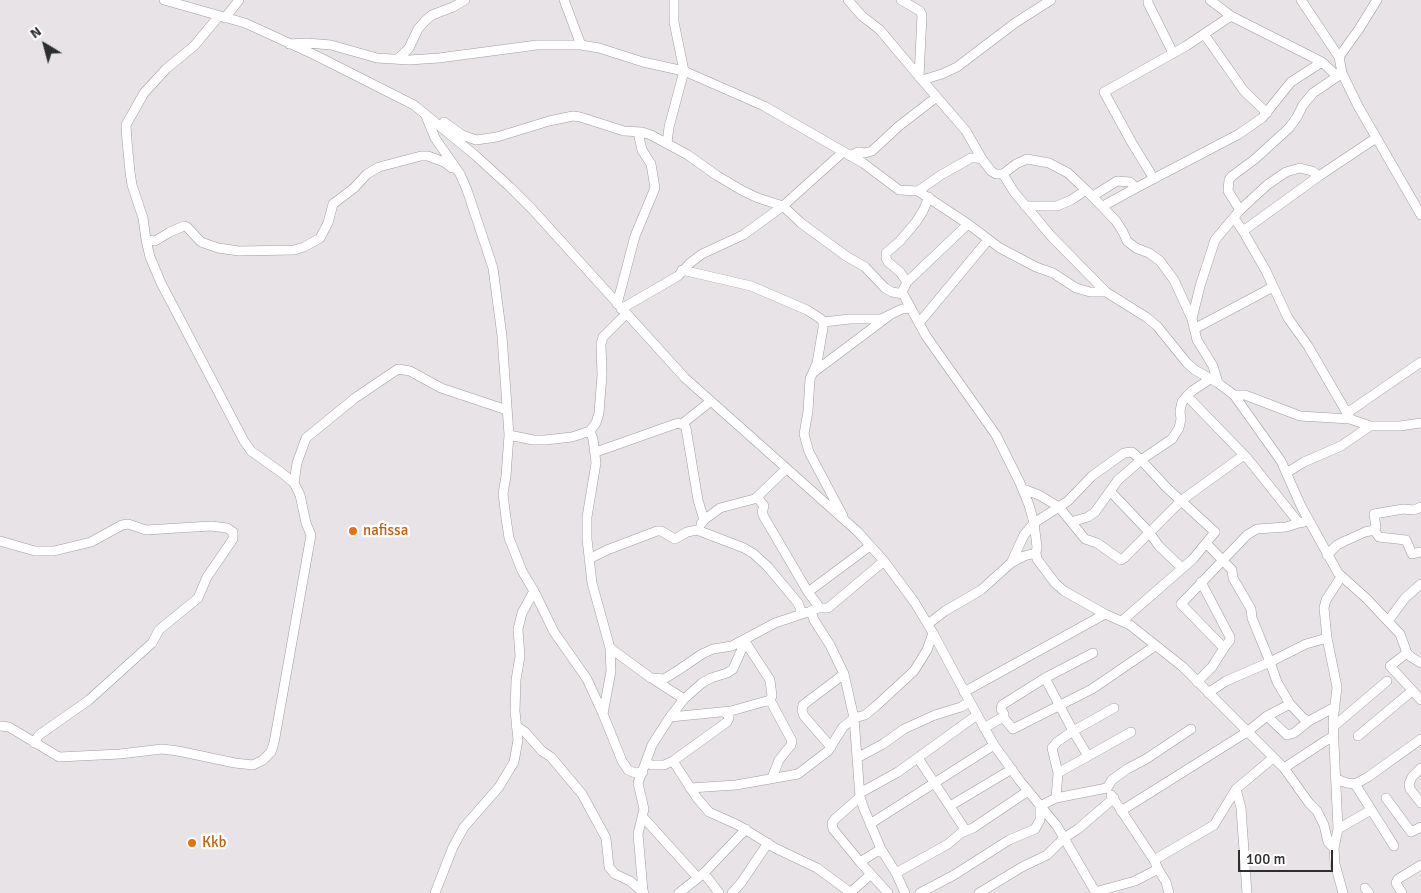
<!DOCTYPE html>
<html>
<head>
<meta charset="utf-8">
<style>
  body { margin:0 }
  #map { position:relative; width:1421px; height:893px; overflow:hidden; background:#e7e3e7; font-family:Signika,sans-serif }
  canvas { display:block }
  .north { position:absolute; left:20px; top:20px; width:50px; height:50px; -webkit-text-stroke:4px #fff; paint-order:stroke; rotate:323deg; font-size:14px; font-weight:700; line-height:20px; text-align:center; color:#2f2e2f }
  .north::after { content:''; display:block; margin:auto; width:18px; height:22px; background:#2f2e2f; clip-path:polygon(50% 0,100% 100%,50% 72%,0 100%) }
  .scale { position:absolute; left:1238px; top:850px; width:95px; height:22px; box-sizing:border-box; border:2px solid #2f2e2f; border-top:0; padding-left:6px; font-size:15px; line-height:18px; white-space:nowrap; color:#2f2e2f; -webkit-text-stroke:4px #fff; paint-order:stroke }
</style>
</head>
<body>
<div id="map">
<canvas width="1421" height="893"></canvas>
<div class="north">N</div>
<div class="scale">100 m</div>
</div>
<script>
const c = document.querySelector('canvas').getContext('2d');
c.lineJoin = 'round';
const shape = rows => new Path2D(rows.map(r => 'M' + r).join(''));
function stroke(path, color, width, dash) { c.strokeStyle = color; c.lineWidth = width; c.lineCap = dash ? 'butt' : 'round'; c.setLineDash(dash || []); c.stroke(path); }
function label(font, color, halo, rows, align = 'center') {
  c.font = font + ' Signika,sans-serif'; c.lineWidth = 5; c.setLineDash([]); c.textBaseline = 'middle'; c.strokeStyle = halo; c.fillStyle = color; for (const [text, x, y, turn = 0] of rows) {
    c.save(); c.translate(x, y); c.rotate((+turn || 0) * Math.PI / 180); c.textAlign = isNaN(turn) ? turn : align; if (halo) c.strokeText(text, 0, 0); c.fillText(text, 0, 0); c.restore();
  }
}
const minor = shape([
  [164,0,245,23,315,55,414,105,476,156,510,187,532,209,685,378,858,532,884,561,915,603,933,633,970,702,994,745,1020,781,1057,826,1096,893],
  [564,0,581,45],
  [848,0,862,16,880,30,922,80],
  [901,0,920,11,922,15,919,77],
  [1148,0,1148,3,1173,53],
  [1210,0,1231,16,1322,62],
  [1301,0,1339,57,1342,73,1358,106,1421,215],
  [225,18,239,0],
  [1204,34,1244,91,1267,113],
  [289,44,307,43,331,45,377,58,409,60,439,58,537,45,581,45,599,48,643,62,684,71,764,106,863,163,899,190,918,191,968,224,1000,248,1036,267,1053,273,1076,288,1090,292,1106,292,1146,317,1157,326,1187,363,1195,370,1218,383,1234,395,1281,461,1301,506,1338,573,1367,599,1400,634,1407,653,1411,657,1421,663],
  [1339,57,1359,29,1377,0],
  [398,59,409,48,418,29,426,20,432,15,453,7,465,0],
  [935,95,966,131,982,159],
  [426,116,435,138,460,174,467,190,493,268,502,336,509,435,533,440,545,440,572,437,590,431,593,439,596,463,587,517,587,539,592,583,610,648,611,671,603,714,622,761,628,770,635,773,643,772],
  [444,122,462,135,476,140,497,137,549,121,573,116,580,117,624,131,642,132,651,135,688,155,716,175,743,191,758,198,783,206,843,152],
  [667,143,669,127,684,71,674,22,674,0],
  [850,156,858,152,865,153,872,151,899,126,934,99,935,95,922,80,942,74,957,67,1015,23,1051,0],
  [1003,174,1014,192,1051,236,1106,292],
  [1154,179,1132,143,1104,92,1186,46,1231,16],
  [918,191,941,175,971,158,977,158,982,159,991,171,996,174,1003,174,1016,164,1027,159,1049,163,1068,173,1086,190],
  [1093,196,1117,181,1130,182,1136,188,1239,134,1262,118,1291,82,1322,62,1337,76],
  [1025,206,1057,206,1071,200,1086,190,1116,221,1123,232,1127,241,1136,248,1149,253,1160,261,1174,280,1192,319],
  [1103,206,1136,188],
  [1240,210,1228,191,1229,180,1232,176,1255,159,1289,128,1297,117,1303,105,1313,93,1341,74],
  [1234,218,1243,231,1319,176,1376,138],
  [968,224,907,282,902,292,926,336,996,435,1020,483,1029,505,1034,523,1024,535,1011,563],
  [1243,231,1266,271,1288,318,1308,346,1347,413],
  [146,240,155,241,170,232,184,226,187,227,201,242,218,248,239,251,294,250,304,247,320,238,328,223,333,204,354,188,367,174,379,167,421,156,428,156,444,162,452,168],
  [682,270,751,286,807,310,821,319,823,322,823,328,817,363,810,379,808,411,804,434,809,452,843,516],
  [907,282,900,272,888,262,886,258,886,253,900,241,916,222,923,211,929,197],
  [617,304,635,236,655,188,651,164,642,150,638,132],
  [621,309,678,276,690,263,702,254,743,235,783,206,801,223,846,256,865,267,885,288,892,292,903,294],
  [823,322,850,319,881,319,902,309,911,308],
  [919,323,988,240],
  [1194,329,1273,287],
  [814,372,890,315],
  [1210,379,1192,391,1187,396,1248,459,1299,523,1304,522],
  [1218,383,1213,366,1197,340,1192,319,1200,286,1215,240,1240,210,1267,185,1286,172,1300,168,1312,171,1319,176],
  [1234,395,1245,395,1300,416,1350,419,1370,426,1400,426,1421,423],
  [1187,396,1182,402,1180,411,1181,419,1179,428,1172,439,1141,460,1132,452,1124,453,1092,476,1068,501,1034,523,1037,547,1036,553,1037,559,1055,583,1064,591,1105,614,1130,625,1183,667,1284,768,1309,803,1317,811,1324,825,1328,842,1334,848],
  [1350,418,1347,413,1421,362],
  [682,424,711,401],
  [590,431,596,423,599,413,602,375,601,344,603,337,626,314],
  [509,435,506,476,503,494,506,518,509,538,515,553,522,571,534,591],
  [596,452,678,423,684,425,686,428,698,500,704,520],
  [1288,472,1304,462,1341,446,1370,426],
  [294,483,297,463,306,438,355,398,398,369,410,371,441,388,507,410],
  [1023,489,1039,495,1059,507,1085,539,1097,543,1121,560,1124,558,1182,500,1244,455],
  [1110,491,1149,532,1159,546,1182,568],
  [756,498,786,469],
  [1071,522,1088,517,1095,512,1118,480,1141,460,1167,488,1215,532,1193,559,1122,621],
  [701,524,704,520,720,508,758,498,764,506,762,512,764,517,808,592],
  [1374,530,1379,537,1406,540,1412,554,1421,552],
  [0,541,35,551,54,551,91,542,122,525,128,524,146,530,211,526,227,528,233,532,233,539,207,577,198,598,159,630,152,643,89,700,39,735,34,743],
  [1207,544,1232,570,1233,578,1251,609,1252,618,1270,662,1277,682,1290,704,1303,718,1309,721,1335,707],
  [1327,555,1337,545,1345,541,1365,532,1374,530,1376,527,1374,514,1403,509,1414,510,1421,507],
  [589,559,607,550,657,531,661,531,675,539,687,532,697,530,744,548,754,554,768,567,798,603,802,613],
  [1341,577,1326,600,1324,608,1327,638,1337,687,1333,722,1338,829,1334,848,1335,864,1343,893],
  [1201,582,1230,637,1230,640,1224,648],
  [820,608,808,592,870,546],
  [1388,621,1405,598,1421,584],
  [928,624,945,611,981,590,1011,563,1024,556,1036,553],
  [610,648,651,678,664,679,677,671,702,654,713,649,732,646,775,623,808,612],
  [1407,653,1390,666,1421,700],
  [1045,678,1073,731,1088,756],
  [653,679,684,699],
  [1197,682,1212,667,1224,648,1181,604,1247,535,1257,529,1286,527,1299,523],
  [964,692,1105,614],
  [1208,693,1226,681,1270,662,1306,644,1327,638],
  [770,700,792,741,791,745,779,760,772,778],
  [1267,716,1287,735,1294,733,1309,721],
  [670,717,731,711,770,700,772,696,770,680,744,640],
  [1003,717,1013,729,1092,689,1155,646],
  [0,726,9,727,59,757,120,754,162,749,178,751,235,763,253,765,263,760,271,752,274,743,311,535,306,523,300,495,294,483,282,473,251,451,244,441,161,283,150,257,146,240,143,218,132,185,130,172,127,141,126,125,144,93,166,69,194,46,219,16],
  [516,726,525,732,542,751,551,757,582,794,606,838,609,867,615,874,630,881,644,893],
  [1333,727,1387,681],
  [984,728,1003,717,1004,714,1001,709,1002,705,1045,678,1093,653],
  [1358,736,1412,691],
  [831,747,804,716,802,710,803,705,844,674],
  [857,758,883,744,904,729,935,715,961,707,970,702],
  [918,758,966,831],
  [673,761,697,798,709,812,738,825,775,848,817,868,851,893],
  [646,763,652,765,664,765,673,761,727,722,729,718,729,715,723,712],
  [1284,768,1333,736],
  [1421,768,1412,777,1409,784,1410,789,1421,803],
  [1058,773,1131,732],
  [1336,779,1347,783,1355,784,1368,777,1421,739],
  [1355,784,1394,846],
  [690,788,736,785,798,774,828,751,843,727,854,718,844,674,830,645,814,620,811,611,818,608,828,608,884,561],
  [1236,789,1241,808,1247,893],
  [860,793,898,772,977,715],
  [1111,795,1154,860,1158,869,1166,882,1169,893],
  [860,797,835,819,832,823,833,829,860,862,888,893],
  [1056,798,1058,773,1052,748,1057,742,1073,731,1114,708],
  [1386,798,1411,832,1421,827],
  [950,806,1012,769],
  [1121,811,1247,732,1267,716,1290,704],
  [642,816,698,878],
  [870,824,994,745],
  [1338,829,1371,810],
  [1154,860,1214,825,1236,789,1273,758],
  [860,862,881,849],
  [704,873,719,893],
  [896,873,948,844,961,833,973,828,1028,791],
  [1365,888,1369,893],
  [643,891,638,834,644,809,638,783,652,745,670,717,684,699,702,683,711,678,727,673,733,669,745,642],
  [851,892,871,874],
  [1095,892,1135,881,1158,869],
  [435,893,453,847,464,827,499,787,514,762,518,740,515,711,516,680,520,656,518,629,522,613,534,591,554,632,587,679,603,714],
  [679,893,704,873,746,829],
  [732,893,741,883,768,843],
  [905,893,896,873,881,849,864,809,860,797,854,718,865,715,876,706,914,671,927,650,933,633],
  [920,893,954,875,1009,840,1035,829,1040,820,1040,806,1056,798,1107,788,1112,780,1127,769,1146,759,1191,729],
  [979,893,1022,867,1047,855,1064,838,1078,829,1114,798],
  [1402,893,1396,883,1398,879,1421,865]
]);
stroke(minor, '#a09da0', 10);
stroke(minor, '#fff', 9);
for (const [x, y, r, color] of [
  [353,531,5,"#e8710a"],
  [192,843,5,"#e8710a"]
]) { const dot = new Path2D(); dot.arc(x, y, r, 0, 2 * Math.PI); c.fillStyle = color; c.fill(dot); stroke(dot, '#fff', 2); }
label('15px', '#c56008', '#fff', [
  ["nafissa",363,531],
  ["Kkb",202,843]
], 'left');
</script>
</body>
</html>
